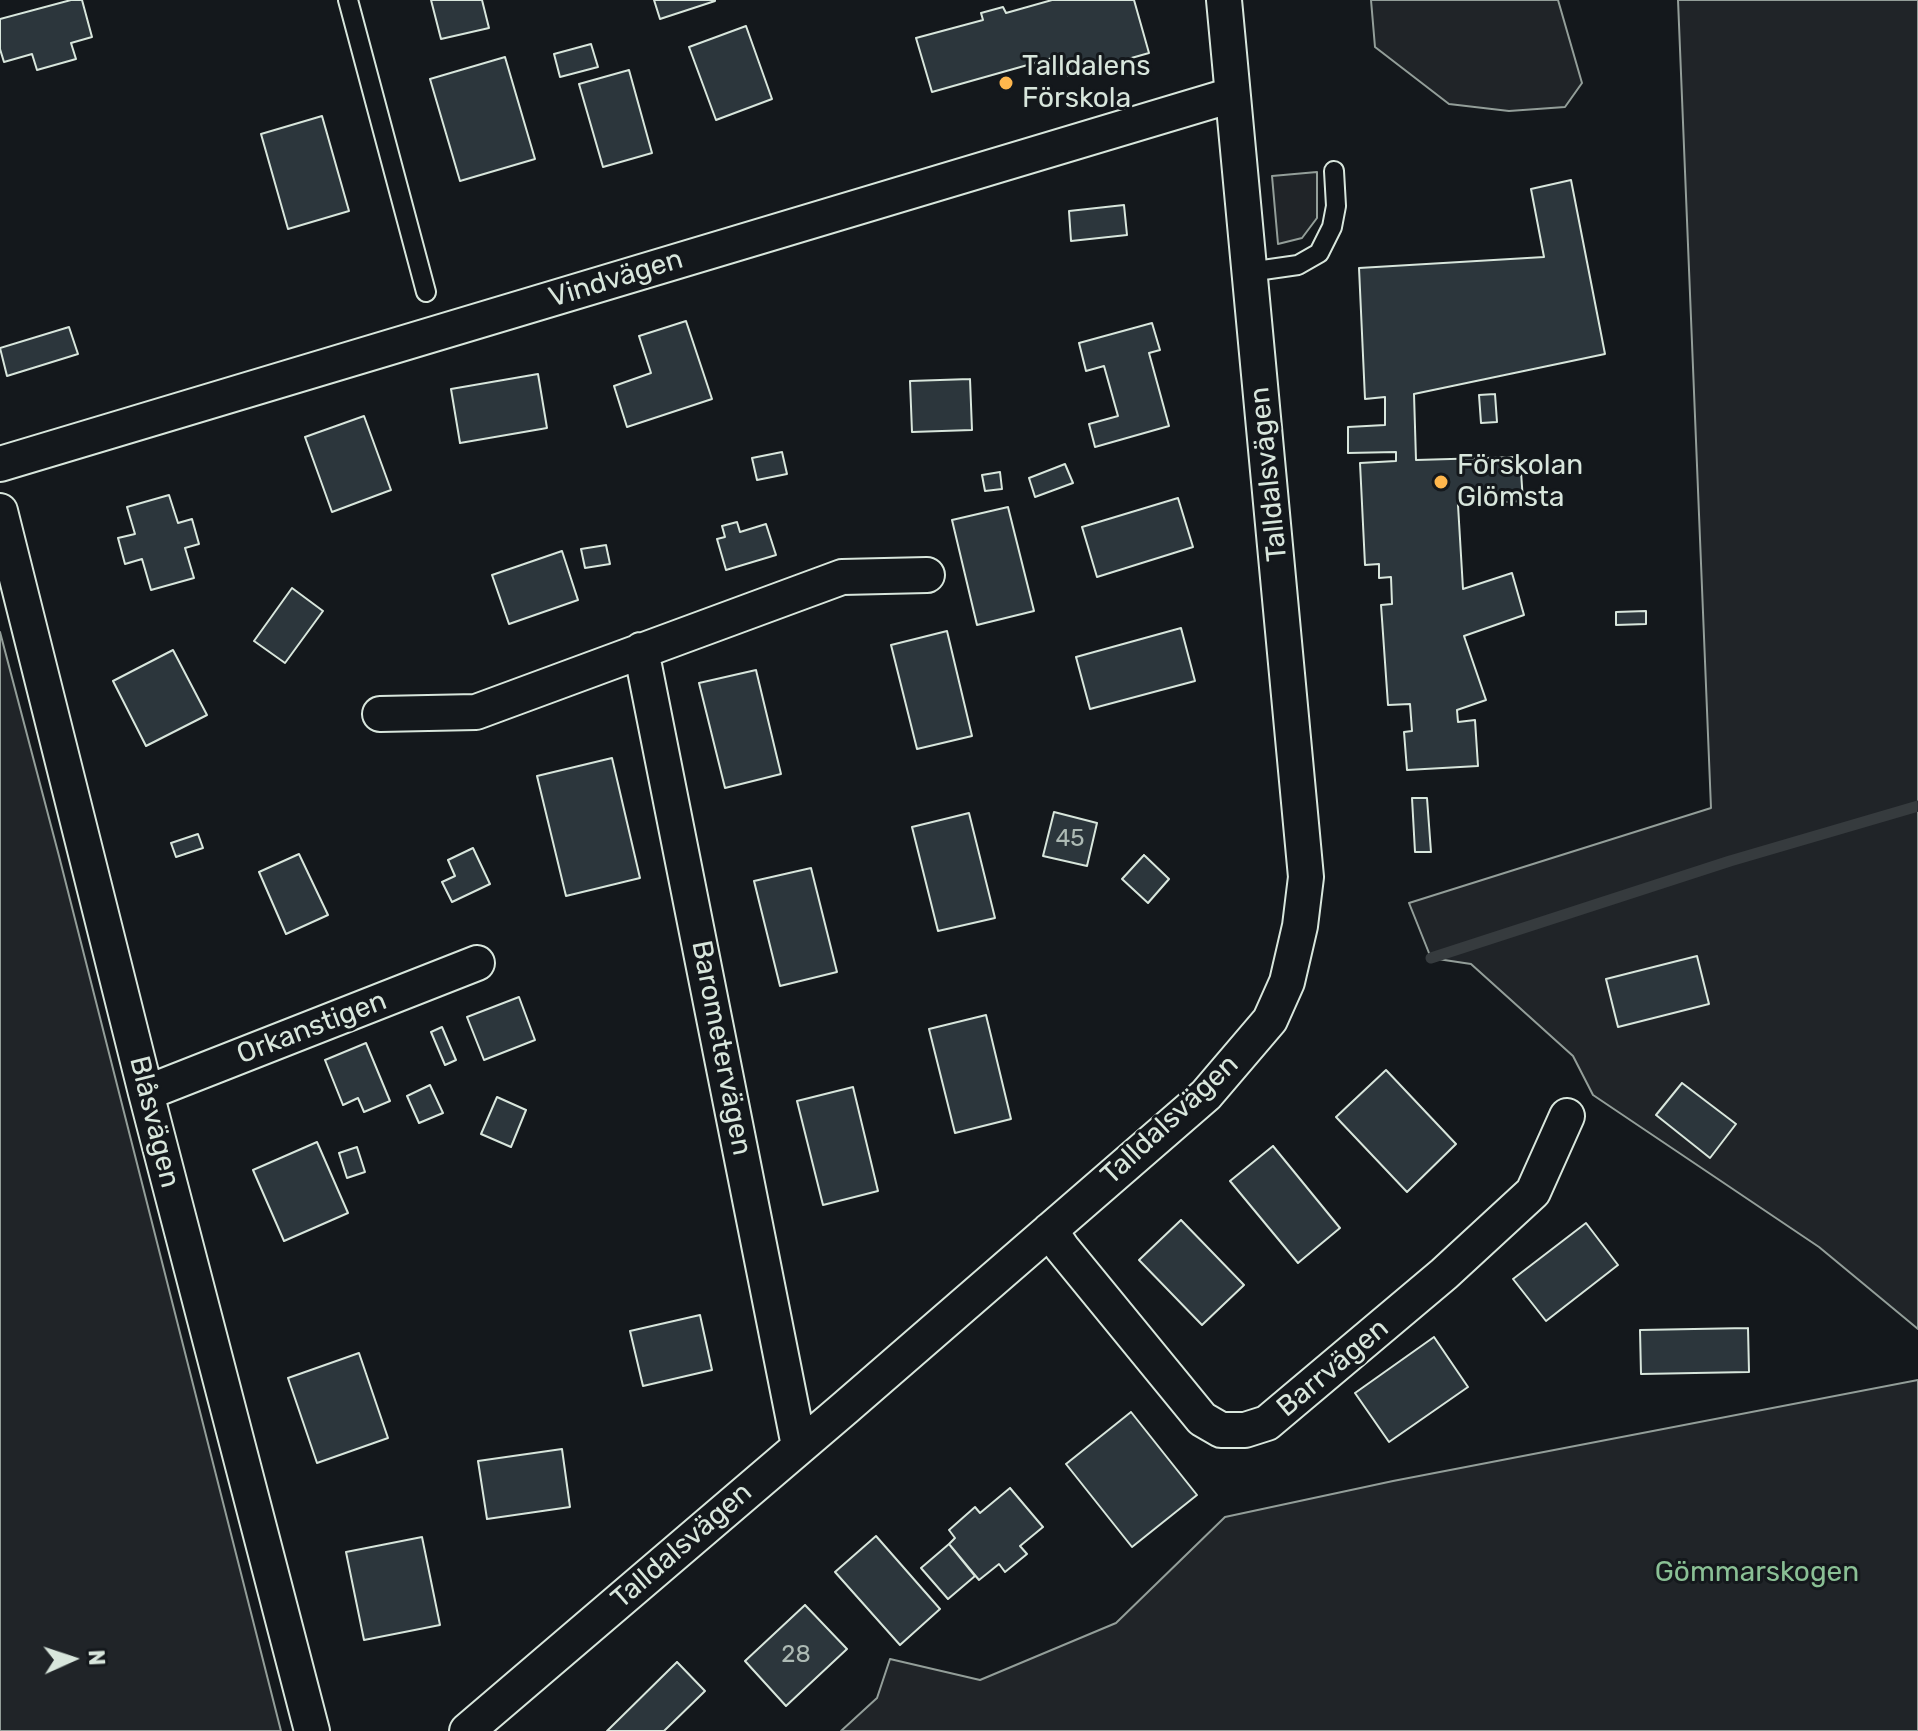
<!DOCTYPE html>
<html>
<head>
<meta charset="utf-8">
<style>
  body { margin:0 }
  #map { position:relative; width:1918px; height:1731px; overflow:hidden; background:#14181c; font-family:Rubik,sans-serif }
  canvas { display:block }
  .north { position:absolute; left:32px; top:1619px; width:80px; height:80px; -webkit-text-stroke:6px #14181c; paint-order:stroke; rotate:87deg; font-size:22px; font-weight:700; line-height:32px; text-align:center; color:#d8e6dc }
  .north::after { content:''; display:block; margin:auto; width:28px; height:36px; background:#d8e6dc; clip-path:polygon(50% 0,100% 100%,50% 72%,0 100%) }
</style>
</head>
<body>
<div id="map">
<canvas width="1918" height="1731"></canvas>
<div class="north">N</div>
</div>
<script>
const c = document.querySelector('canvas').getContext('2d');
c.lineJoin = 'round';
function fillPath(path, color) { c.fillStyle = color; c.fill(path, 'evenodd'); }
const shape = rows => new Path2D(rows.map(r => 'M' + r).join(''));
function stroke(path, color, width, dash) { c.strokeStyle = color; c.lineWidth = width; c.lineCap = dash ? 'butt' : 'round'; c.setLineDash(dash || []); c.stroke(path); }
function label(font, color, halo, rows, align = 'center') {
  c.font = font + ' Rubik,sans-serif'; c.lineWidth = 6; c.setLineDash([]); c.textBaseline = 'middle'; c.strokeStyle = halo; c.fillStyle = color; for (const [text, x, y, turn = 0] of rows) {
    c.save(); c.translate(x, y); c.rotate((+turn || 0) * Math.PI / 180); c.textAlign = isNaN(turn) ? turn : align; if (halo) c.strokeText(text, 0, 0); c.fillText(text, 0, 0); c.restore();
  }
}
const green = shape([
  [1371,0,1558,0,1582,83,1565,107,1509,111,1449,104,1375,47,1371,0],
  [1678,0,1918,0,1918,1329,1819,1247,1593,1095,1573,1056,1471,964,1431,958,1409,903,1711,808,1678,0],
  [1317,172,1317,218,1302,238,1278,244,1272,176,1317,172],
  [0,632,59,856,281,1731,0,1731,0,632],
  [1918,1380,1918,1731,841,1731,877,1698,890,1659,980,1680,1116,1623,1225,1517,1393,1481,1918,1380]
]);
fillPath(green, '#202428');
stroke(green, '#939e99', 2);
stroke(shape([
  [1431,958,1730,861,1918,806]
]), '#363b3e', 11);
const building = shape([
  [71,0,82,0,92,37,71,43,76,59,37,70,32,54,4,62,0,49,0,19,71,0],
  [431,0,482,0,489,28,441,39,431,0],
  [654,0,715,0,715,1,660,19,654,0],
  [1052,0,1134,0,1149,53,1068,76,1063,55,932,92,916,38,983,20,981,13,1003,7,1006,13,1052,0],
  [746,26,772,99,716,120,689,47,746,26],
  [591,44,598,67,560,77,554,54,591,44],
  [505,57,535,159,460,181,430,79,505,57],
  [629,70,652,153,603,167,579,84,629,70],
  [322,116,349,211,288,229,261,134,322,116],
  [1571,180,1605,354,1414,394,1416,460,1520,457,1523,501,1458,505,1463,589,1512,573,1524,615,1464,636,1486,700,1457,710,1458,722,1475,720,1478,766,1407,770,1404,732,1412,731,1410,704,1388,705,1381,605,1392,604,1391,577,1379,578,1379,564,1365,565,1360,463,1396,461,1396,452,1348,453,1348,427,1385,425,1385,397,1365,399,1359,268,1544,257,1531,189,1571,180],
  [1124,205,1127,235,1071,241,1069,211,1124,205],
  [686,321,712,399,627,427,614,386,651,373,639,336,686,321],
  [1152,323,1160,350,1149,353,1169,426,1095,447,1089,424,1118,416,1104,366,1086,371,1079,343,1152,323],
  [69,327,78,354,7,376,0,348,69,327],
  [538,374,547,428,460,443,451,389,538,374],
  [970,379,972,430,912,432,910,381,970,379],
  [1495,394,1497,422,1481,423,1479,395,1495,394],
  [364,416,391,490,332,512,305,437,364,416],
  [782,452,787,474,757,480,752,458,782,452],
  [1065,464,1073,483,1035,497,1029,478,1065,464],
  [1000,472,1002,489,985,491,982,475,1000,472],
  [169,495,178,523,192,519,199,544,185,548,194,578,151,590,142,559,125,564,118,538,135,534,127,507,169,495],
  [1178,498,1193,547,1097,577,1082,527,1178,498],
  [1008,507,1034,611,977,625,952,520,1008,507],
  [737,522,740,532,766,524,776,555,726,570,717,539,725,537,722,526,737,522],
  [606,545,610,564,585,568,581,549,606,545],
  [562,551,578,600,509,624,492,575,562,551],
  [292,588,323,611,285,663,254,641,292,588],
  [1646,611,1646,624,1616,625,1616,612,1646,611],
  [1181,628,1195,681,1090,709,1076,657,1181,628],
  [947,631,972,736,917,749,891,645,947,631],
  [173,650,207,715,146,746,113,681,173,650],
  [756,670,781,774,725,788,699,683,756,670],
  [612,758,640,878,566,896,537,776,612,758],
  [1412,798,1427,798,1431,852,1415,852,1412,798],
  [1054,812,1097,823,1087,866,1043,856,1054,812],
  [969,813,995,918,938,931,912,827,969,813],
  [198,834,203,848,176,857,171,843,198,834],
  [473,848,490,884,452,902,442,882,455,876,448,860,473,848],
  [299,854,328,915,286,934,259,872,299,854],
  [1144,855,1169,879,1148,903,1122,879,1144,855],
  [811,868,837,972,780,986,754,881,811,868],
  [1697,956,1709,1004,1618,1027,1606,979,1697,956],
  [519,997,535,1040,484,1060,467,1017,519,997],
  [986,1015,1011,1119,955,1133,929,1029,986,1015],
  [442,1027,456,1060,445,1065,431,1032,442,1027],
  [366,1043,390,1101,364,1112,358,1098,343,1105,325,1060,366,1043],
  [1386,1070,1456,1144,1407,1192,1336,1117,1386,1070],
  [1682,1083,1736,1124,1710,1158,1656,1115,1682,1083],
  [430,1085,443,1113,419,1123,407,1096,430,1085],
  [853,1087,878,1191,823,1205,797,1101,853,1087],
  [497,1097,526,1110,511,1147,481,1134,497,1097],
  [317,1142,348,1213,284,1241,253,1170,317,1142],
  [1273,1146,1340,1228,1298,1263,1230,1181,1273,1146],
  [357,1147,365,1172,347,1178,339,1153,357,1147],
  [1181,1220,1244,1285,1202,1325,1139,1260,1181,1220],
  [1586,1223,1618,1265,1546,1321,1513,1279,1586,1223],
  [700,1315,712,1370,643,1386,630,1331,700,1315],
  [1748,1328,1749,1372,1641,1374,1640,1330,1748,1328],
  [1434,1337,1468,1387,1389,1442,1355,1393,1434,1337],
  [359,1353,388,1438,317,1463,288,1378,359,1353],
  [1131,1412,1197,1495,1132,1547,1066,1464,1131,1412],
  [562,1449,570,1507,487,1519,478,1461,562,1449],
  [1010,1488,1043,1527,1020,1546,1027,1554,1005,1572,999,1564,979,1580,949,1544,955,1538,949,1530,975,1507,980,1513,1010,1488],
  [876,1536,940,1609,900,1645,835,1572,876,1536],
  [422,1537,440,1625,364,1640,346,1552,422,1537],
  [949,1544,975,1576,948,1599,921,1568,949,1544],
  [805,1605,847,1649,786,1706,745,1661,805,1605],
  [677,1662,705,1691,664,1731,607,1731,677,1662]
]);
fillPath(building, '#2c363c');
stroke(building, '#d8e6dc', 2);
const lane = shape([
  [348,0,426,292],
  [1249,272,1298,265,1319,253,1332,227,1336,206,1334,171]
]);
const street = shape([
  [0,464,1232,95],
  [0,511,146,1093,312,1731],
  [641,650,799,1446],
  [380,714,476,712,842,577,927,575],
  [146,1093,477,963],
  [1050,1230,1062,1248,1202,1419,1221,1430,1245,1430,1267,1423,1444,1274,1533,1192,1567,1116],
  [467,1731,845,1408,1206,1095,1270,1020,1287,982,1300,926,1306,877,1224,0]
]);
stroke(lane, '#d8e6dc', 22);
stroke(street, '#d8e6dc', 38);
stroke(lane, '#14181c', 18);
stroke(street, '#14181c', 34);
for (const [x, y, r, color] of [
  [1006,83,8,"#ffb74d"],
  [1441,482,8,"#ffb74d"]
]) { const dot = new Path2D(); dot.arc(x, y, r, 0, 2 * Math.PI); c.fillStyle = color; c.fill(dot); stroke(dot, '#14181c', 3); }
label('24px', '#adbab4', null, [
  ["45",1070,839],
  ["28",796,1655]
]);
label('28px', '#d8e6dc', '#14181c', [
  ["Talldalens",1022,67],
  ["Förskola",1022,99],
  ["Förskolan",1457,466],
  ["Glömsta",1457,498]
], 'left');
label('28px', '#d8e6dc', '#14181c', [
  ["Vindvägen",616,279,-17],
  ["Talldalsvägen",1269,474,-96],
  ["Orkanstigen",312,1028,-21],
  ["Barometervägen",721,1048,79],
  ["Talldalsvägen",1170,1120,-43],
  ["Blåsvägen",154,1122,76],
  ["Barrvägen",1333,1368,-40],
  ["Talldalsvägen",682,1546,-41]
]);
label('28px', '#8ac095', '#14181c', [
  ["Gömmarskogen",1757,1573]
]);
</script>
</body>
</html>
